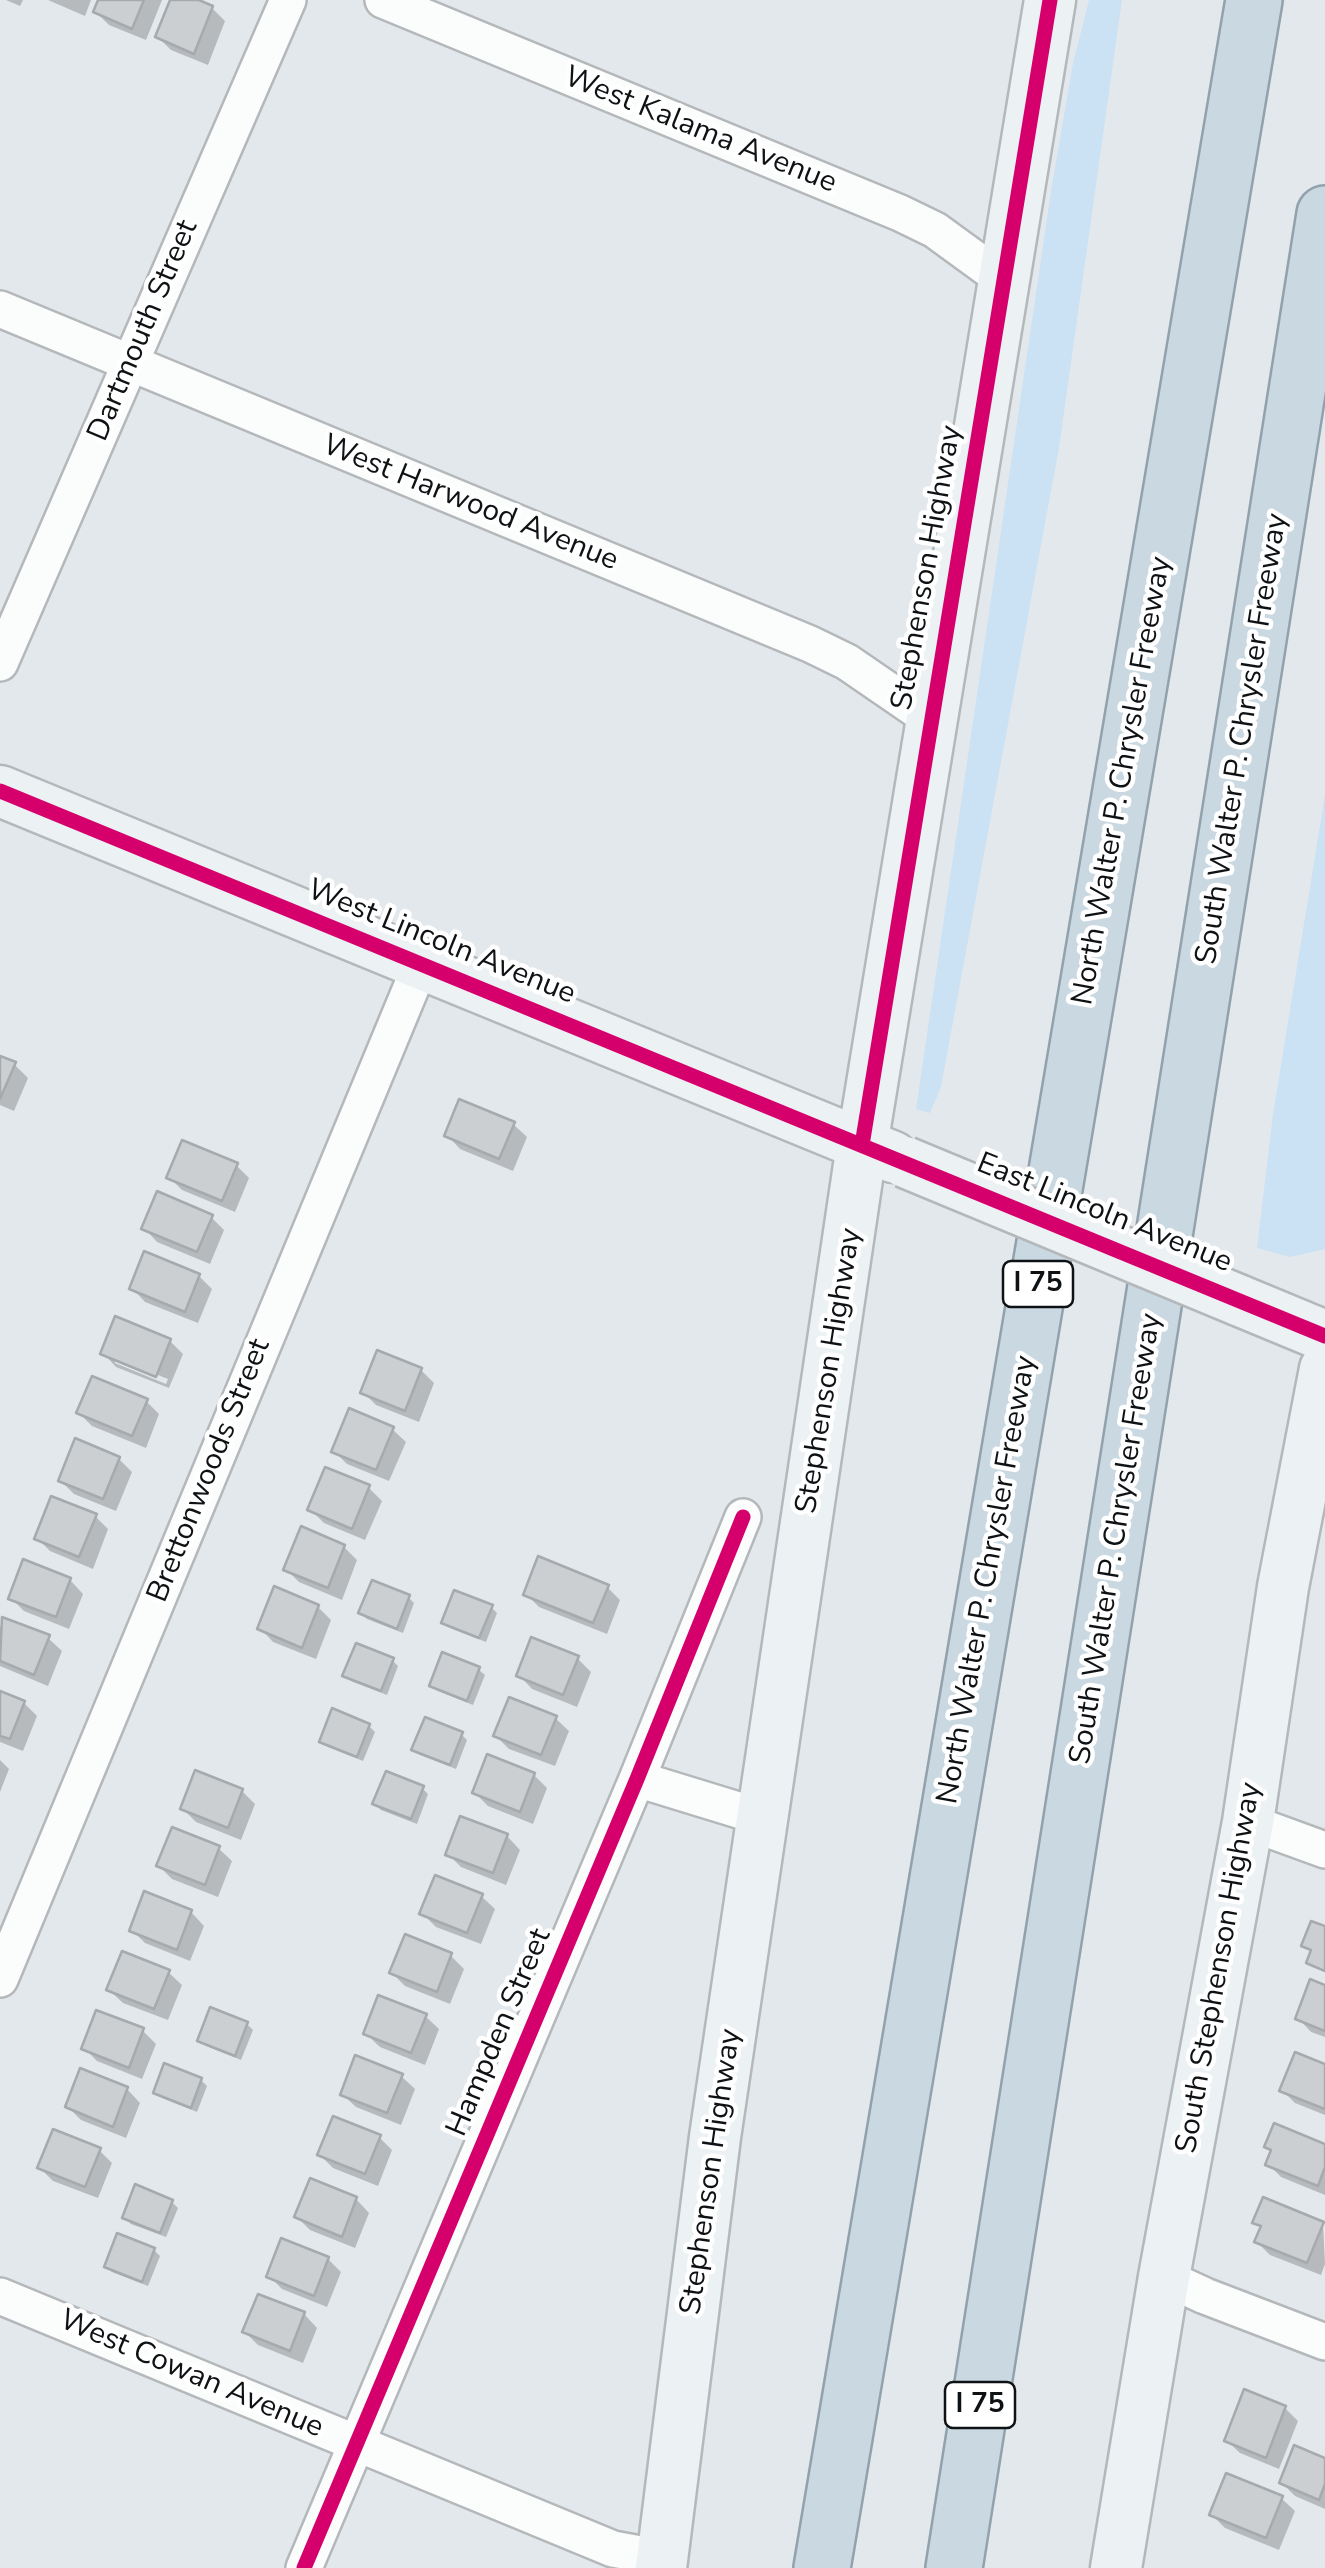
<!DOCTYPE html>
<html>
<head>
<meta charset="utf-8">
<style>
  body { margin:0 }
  canvas { display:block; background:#e3e8ec }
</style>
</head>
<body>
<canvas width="1325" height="2568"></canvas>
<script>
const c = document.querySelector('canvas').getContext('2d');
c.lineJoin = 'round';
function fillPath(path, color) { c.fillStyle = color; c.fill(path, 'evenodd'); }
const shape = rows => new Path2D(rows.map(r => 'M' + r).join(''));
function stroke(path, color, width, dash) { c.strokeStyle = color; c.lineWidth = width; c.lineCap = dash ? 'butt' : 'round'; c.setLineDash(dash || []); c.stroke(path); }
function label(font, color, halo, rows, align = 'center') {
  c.font = font + ' "Nunito Sans",sans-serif'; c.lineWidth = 9; c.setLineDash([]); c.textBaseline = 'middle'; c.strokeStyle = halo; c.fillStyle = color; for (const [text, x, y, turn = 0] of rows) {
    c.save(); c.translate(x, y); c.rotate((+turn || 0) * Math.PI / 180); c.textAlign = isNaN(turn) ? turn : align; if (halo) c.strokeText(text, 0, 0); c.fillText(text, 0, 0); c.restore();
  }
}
fillPath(shape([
  [1089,0,1122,0,1059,448,941,1087,930,1113,916,1109,1051,191,1073,63],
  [1325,795,1325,1249,1290,1257,1257,1248,1273,1114]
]), '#cbe2f4');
fillPath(shape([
  [6,0,23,0,20,6],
  [48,0,91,0,85,16],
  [101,0,162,0,146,40,109,25,96,12],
  [173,0,193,0,212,8,225,21,208,65,171,50,158,37],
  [0,1058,14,1064,28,1078,14,1111,0,1105],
  [513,1124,527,1137,513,1171,460,1149,447,1135],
  [236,1165,249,1178,235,1212,182,1190,169,1177],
  [211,1217,224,1230,210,1264,157,1242,144,1228],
  [199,1276,212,1289,198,1323,145,1302,132,1288],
  [170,1341,183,1354,169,1388,116,1367,103,1353],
  [115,1358,168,1379,166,1384,115,1363],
  [421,1370,434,1383,419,1422,376,1405,363,1392],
  [146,1401,159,1414,146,1448,92,1426,79,1413],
  [392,1429,406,1442,389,1481,347,1464,334,1451],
  [119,1459,132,1472,116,1511,74,1494,61,1481],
  [368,1487,382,1501,365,1540,324,1523,310,1509],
  [95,1516,108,1529,93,1569,50,1551,37,1538],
  [344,1547,357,1560,342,1600,299,1582,286,1569],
  [70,1580,83,1594,69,1629,24,1611,11,1598],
  [607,1587,620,1600,607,1634,539,1607,526,1594],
  [408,1597,414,1603,403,1633,367,1619,361,1613],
  [318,1607,331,1620,316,1659,273,1642,260,1628],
  [491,1607,497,1613,486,1642,450,1628,444,1622],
  [3,1620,48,1638,62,1651,48,1686,0,1666,0,1628],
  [577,1658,591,1672,577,1707,532,1689,519,1675],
  [392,1660,398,1666,387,1695,351,1681,345,1676],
  [479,1670,485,1675,473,1705,438,1691,432,1685],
  [0,1693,24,1703,37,1716,23,1751,0,1742],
  [555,1718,569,1731,555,1766,509,1749,496,1736],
  [369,1726,375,1732,363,1761,328,1747,322,1741],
  [461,1734,467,1740,456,1769,420,1755,414,1749],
  [0,1760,9,1769,0,1792],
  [534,1775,547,1788,533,1824,488,1806,475,1793],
  [422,1788,428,1794,417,1824,381,1810,375,1804],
  [242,1791,255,1804,241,1840,196,1822,183,1809],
  [507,1836,520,1850,506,1885,461,1867,448,1854],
  [218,1848,232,1861,218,1897,172,1879,159,1866],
  [481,1896,495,1909,481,1944,436,1927,422,1913],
  [191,1912,204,1926,190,1961,145,1943,132,1930],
  [451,1956,464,1969,450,2004,405,1986,392,1973],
  [168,1972,182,1985,168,2020,123,2003,109,1990],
  [1325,1988,1325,2037,1311,2032,1298,2018],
  [425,2016,439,2029,425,2065,380,2047,366,2034],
  [247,2024,253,2030,241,2060,206,2046,200,2040],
  [143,2031,156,2044,142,2079,97,2061,84,2048],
  [1325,2067,1325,2115,1295,2103,1282,2090],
  [401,2076,415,2089,401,2125,356,2107,342,2094],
  [201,2080,207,2086,197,2112,162,2098,156,2092],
  [127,2089,140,2103,126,2138,81,2120,68,2107],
  [379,2137,392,2150,378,2186,333,2168,320,2155],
  [1267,2146,1325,2146,1325,2195,1281,2177,1268,2164,1273,2152],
  [99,2150,112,2163,98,2198,53,2181,40,2168],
  [356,2199,369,2213,355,2248,310,2230,297,2217],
  [172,2202,178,2208,166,2237,131,2224,125,2218],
  [1255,2223,1323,2224,1325,2264,1321,2275,1270,2255,1257,2242,1262,2229],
  [154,2250,160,2256,148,2286,112,2272,106,2266],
  [328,2259,341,2272,327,2307,282,2289,269,2276],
  [259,2297,304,2314,317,2328,303,2363,258,2345,245,2332],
  [1285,2408,1298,2421,1279,2469,1240,2453,1226,2440],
  [1325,2461,1325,2509,1295,2496,1282,2483],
  [1281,2498,1295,2511,1279,2550,1225,2528,1212,2515]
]), '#0003');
const building = shape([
  [98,0,144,0,132,29,93,12,98,0],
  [170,0,199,0,213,6,194,54,155,37,170,0],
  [0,1056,16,1062,0,1099,0,1056],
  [459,1099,515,1122,499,1159,444,1136,459,1099],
  [182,1140,238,1163,222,1201,166,1178,182,1140],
  [157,1191,213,1215,197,1252,141,1229,157,1191],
  [144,1251,200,1274,185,1312,129,1289,144,1251],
  [115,1316,171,1339,156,1377,100,1354,115,1316],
  [377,1350,422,1368,405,1411,360,1393,377,1350],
  [92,1376,148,1399,132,1436,76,1413,92,1376],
  [349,1408,394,1427,376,1470,331,1452,349,1408],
  [75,1438,120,1457,103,1499,58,1481,75,1438],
  [325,1467,370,1485,352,1529,307,1510,325,1467],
  [51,1496,97,1514,79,1557,34,1539,51,1496],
  [301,1526,345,1545,328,1588,283,1570,301,1526],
  [538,1556,609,1585,593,1623,523,1595,538,1556],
  [23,1559,71,1578,56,1617,8,1599,23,1559],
  [372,1580,410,1595,397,1629,358,1613,372,1580],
  [274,1586,319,1605,302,1648,257,1629,274,1586],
  [454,1590,493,1605,479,1638,441,1623,454,1590],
  [2,1617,50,1635,34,1675,0,1661,2,1617],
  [531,1637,579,1656,563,1695,516,1676,531,1637],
  [356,1643,394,1658,381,1691,342,1676,356,1643],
  [442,1652,480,1667,467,1701,429,1686,442,1652],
  [0,1691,25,1701,10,1739,0,1736,0,1691],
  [509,1697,557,1716,541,1755,493,1736,509,1697],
  [332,1708,370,1724,357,1757,319,1742,332,1708],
  [425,1717,463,1732,450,1765,411,1750,425,1717],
  [487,1754,535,1773,520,1812,472,1793,487,1754],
  [195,1770,243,1789,228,1828,180,1809,195,1770],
  [386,1771,424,1786,411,1819,372,1804,386,1771],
  [460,1816,508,1834,493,1873,445,1855,460,1816],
  [172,1827,220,1846,205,1885,156,1866,172,1827],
  [435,1875,483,1894,467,1933,419,1914,435,1875],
  [144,1891,192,1910,177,1950,129,1931,144,1891],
  [1311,1921,1325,1926,1325,1971,1306,1963,1311,1950,1301,1946,1311,1921],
  [405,1934,452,1953,437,1992,389,1973,405,1934],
  [122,1951,170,1970,154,2009,106,1990,122,1951],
  [1310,1979,1325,1985,1325,2031,1295,2019,1310,1979],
  [378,1995,427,2014,411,2053,363,2034,378,1995],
  [210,2007,248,2022,235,2056,197,2041,210,2007],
  [96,2010,144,2028,129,2068,81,2049,96,2010],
  [1295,2052,1325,2064,1325,2109,1279,2091,1295,2052],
  [355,2055,403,2074,387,2113,340,2095,355,2055],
  [164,2063,202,2078,191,2108,153,2093,164,2063],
  [80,2068,128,2087,113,2127,65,2107,80,2068],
  [333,2116,381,2135,365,2174,317,2155,333,2116],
  [1274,2123,1325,2144,1325,2167,1318,2186,1265,2165,1271,2150,1264,2147,1274,2123],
  [53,2129,101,2148,85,2187,37,2168,53,2129],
  [310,2178,357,2197,342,2237,294,2217,310,2178],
  [135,2184,173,2200,160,2233,122,2218,135,2184],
  [1263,2197,1324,2222,1307,2263,1254,2242,1261,2226,1252,2223,1263,2197],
  [117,2233,155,2248,142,2282,104,2267,117,2233],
  [281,2238,329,2257,314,2296,266,2277,281,2238],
  [258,2294,305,2312,290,2351,242,2332,258,2294],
  [1244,2389,1286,2406,1266,2458,1224,2441,1244,2389],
  [1294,2445,1325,2458,1325,2484,1319,2500,1279,2483,1294,2445],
  [1226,2473,1283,2496,1266,2538,1209,2515,1226,2473]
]);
fillPath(building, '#cbcfd2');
stroke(building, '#a6aaad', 2.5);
const street = shape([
  [383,0,900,213,935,230,1005,281],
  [0,309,810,644,847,662,930,719],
  [0,663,288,0],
  [637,1779,761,1817],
  [1248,1822,1325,1850],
  [0,1979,421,964],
  [1164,2277,1205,2296,1325,2342],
  [0,2296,613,2549,662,2558],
  [304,2568,637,1779,743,1517]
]);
const secondary = shape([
  [0,791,893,1157],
  [1238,1300,1325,1336],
  [661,2568,715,2137,862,1145,1050,0],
  [1116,2568,1164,2277,1248,1822,1283,1587,1325,1369]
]);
const highway = shape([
  [822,2568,1254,0],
  [954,2568,1325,214]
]);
stroke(street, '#b4b8bb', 40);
stroke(secondary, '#b4b8bb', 55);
stroke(highway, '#92a2ac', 60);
stroke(street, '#fbfcfc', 35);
stroke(secondary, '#ecf1f4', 50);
stroke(highway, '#cad8e1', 55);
const secondaryBridge = shape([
  [905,1162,1238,1300]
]);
stroke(secondaryBridge, '#b4b8bb', 55, []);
stroke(secondaryBridge, '#ecf1f4', 50);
stroke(shape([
  [0,791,1325,1336],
  [862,1145,1050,0],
  [304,2568,637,1779,743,1517]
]), '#d6006c', 15);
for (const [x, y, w] of [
  [1038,1284,70],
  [980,2405,70]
]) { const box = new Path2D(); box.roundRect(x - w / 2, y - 23, w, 46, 8); c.fillStyle = '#fff'; c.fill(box); stroke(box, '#0f1214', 2.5); }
label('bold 28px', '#0f1214', null, [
  ["I 75",1038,1284],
  ["I 75",980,2405]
]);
label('30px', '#0f1214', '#fff', [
  ["West Kalama Avenue",700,131,22],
  ["Dartmouth Street",144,331,-67],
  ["West Harwood Avenue",470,504,22],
  ["Stephenson Highway",928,568,-80],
  ["South Walter P. Chrysler Freeway",1243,739,-81],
  ["North Walter P. Chrysler Freeway",1123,781,-80],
  ["West Lincoln Avenue",441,943,22],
  ["East Lincoln Avenue",1104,1214,22],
  ["Stephenson Highway",830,1371,-81],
  ["Brettonwoods Street",210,1471,-68],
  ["South Walter P. Chrysler Freeway",1117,1539,-81],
  ["North Walter P. Chrysler Freeway",988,1580,-80],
  ["South Stephenson Highway",1220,1968,-80],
  ["Hampden Street",500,2033,-67],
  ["Stephenson Highway",712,2172,-82],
  ["West Cowan Avenue",191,2375,23]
]);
</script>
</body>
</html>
